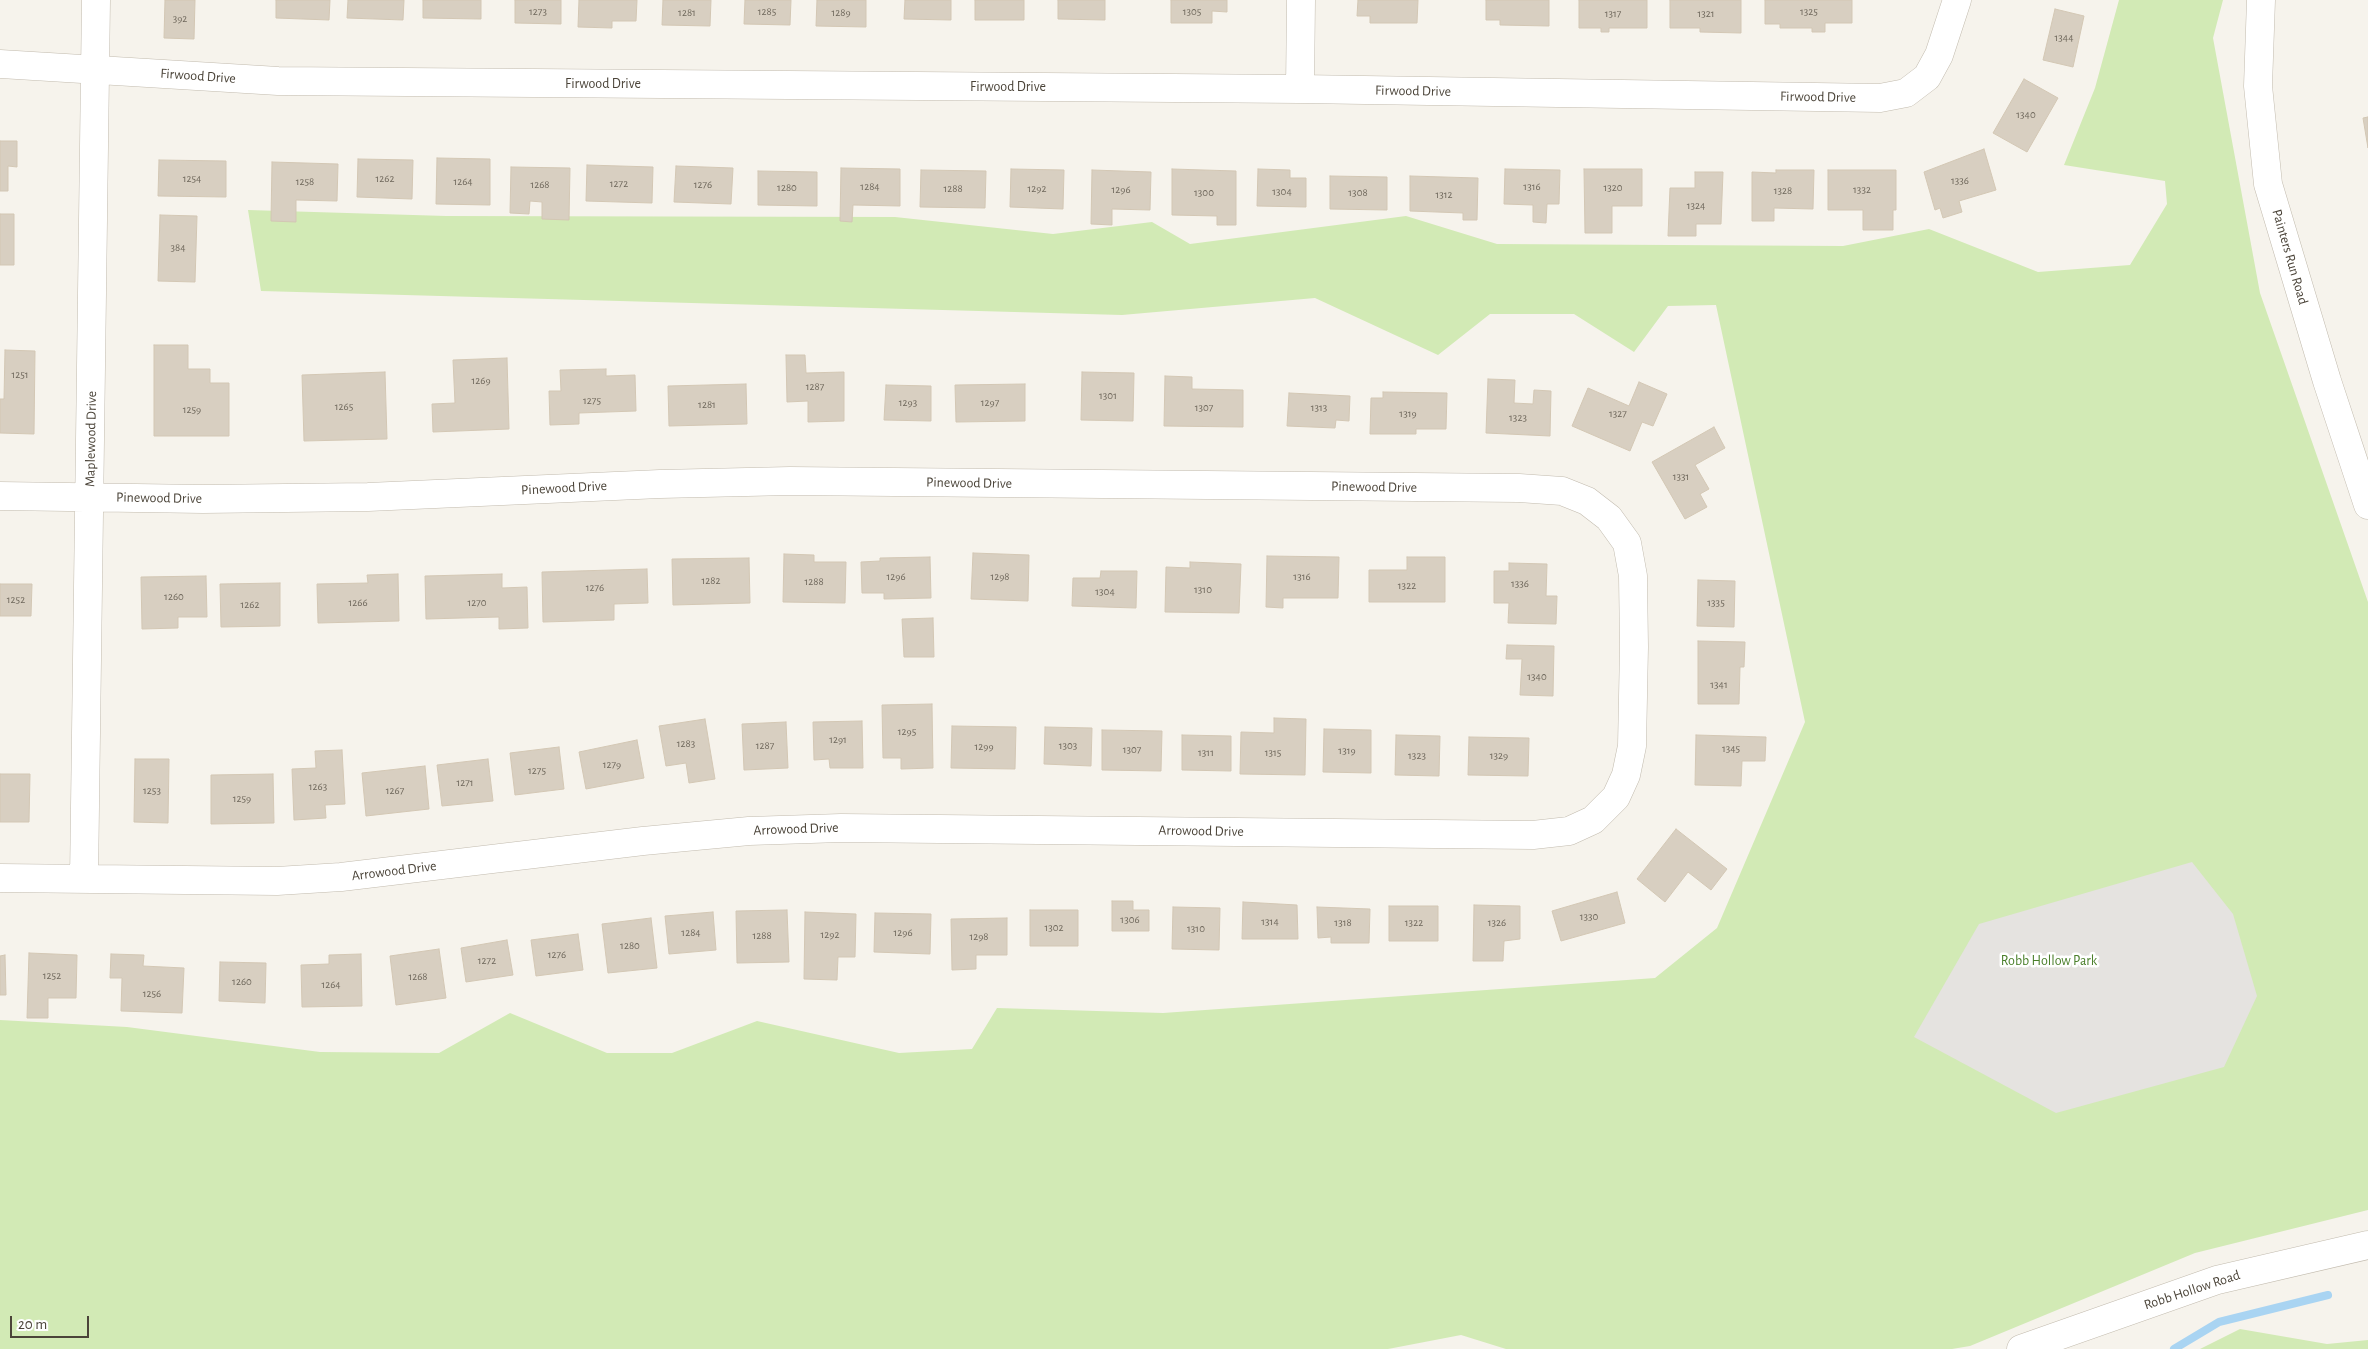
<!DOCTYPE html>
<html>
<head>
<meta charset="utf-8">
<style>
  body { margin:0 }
  #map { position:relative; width:2368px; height:1349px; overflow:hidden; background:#f6f3ec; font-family:"Alegreya Sans",sans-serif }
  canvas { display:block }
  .scale { position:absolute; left:10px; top:1316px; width:79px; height:22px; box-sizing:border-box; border:2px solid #4b4439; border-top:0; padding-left:6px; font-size:15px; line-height:18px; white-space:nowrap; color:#4b4439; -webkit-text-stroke:4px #fff; paint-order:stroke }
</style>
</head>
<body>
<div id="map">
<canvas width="2368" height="1349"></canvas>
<div class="scale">20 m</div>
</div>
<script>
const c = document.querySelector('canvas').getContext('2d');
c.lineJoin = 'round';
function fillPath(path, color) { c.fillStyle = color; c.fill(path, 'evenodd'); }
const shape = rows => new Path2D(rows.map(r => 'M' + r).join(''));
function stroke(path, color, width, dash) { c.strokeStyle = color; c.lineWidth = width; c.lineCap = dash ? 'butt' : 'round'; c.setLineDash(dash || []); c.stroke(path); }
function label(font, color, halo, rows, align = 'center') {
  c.font = font + ' "Alegreya Sans",sans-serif'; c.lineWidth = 5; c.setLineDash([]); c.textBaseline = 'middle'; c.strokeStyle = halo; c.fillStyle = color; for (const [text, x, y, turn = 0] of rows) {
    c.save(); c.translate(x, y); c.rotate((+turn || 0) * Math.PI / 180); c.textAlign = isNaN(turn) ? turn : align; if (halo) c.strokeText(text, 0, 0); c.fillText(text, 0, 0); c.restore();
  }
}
fillPath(shape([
  [2119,0,2223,0,2213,38,2260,293,2368,602,2368,1210,2195,1253,1970,1346,1952,1349,1506,1349,1461,1335,1388,1349,0,1349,0,1020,127,1027,320,1052,439,1053,510,1013,607,1053,672,1053,757,1021,899,1053,972,1049,997,1008,1163,1013,1655,978,1717,928,1805,722,1716,305,1668,306,1634,352,1574,314,1490,314,1438,355,1315,298,1122,315,261,291,248,210,446,216,895,217,1053,234,1152,222,1190,244,1406,216,1497,244,1843,246,1929,229,2038,272,2130,265,2167,204,2165,181,2064,165,2095,88],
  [2240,1329,2327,1344,2368,1340,2368,1349,2200,1349]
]), '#d2eab5');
fillPath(shape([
  [2192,862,2233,914,2257,996,2224,1067,2056,1113,1914,1037,1979,924]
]), '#e5e3e0');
stroke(shape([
  [2174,1349,2219,1322,2328,1295]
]), '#a9d4f2', 8);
const building = shape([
  [165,0,195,0,194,39,164,38,165,0],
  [276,0,330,0,329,20,276,18,276,0],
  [348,0,404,0,403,20,347,18,348,0],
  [423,0,481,0,481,19,423,18,423,0],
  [515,0,561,0,561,24,515,23,515,0],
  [579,0,637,0,636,21,612,21,612,28,578,27,579,0],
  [663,0,711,0,710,26,662,25,663,0],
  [745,0,791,0,790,25,744,24,745,0],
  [817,0,866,0,866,27,816,26,817,0],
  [905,0,951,0,951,20,904,19,905,0],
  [975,0,1024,0,1024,20,975,20,975,0],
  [1058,0,1105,0,1105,20,1058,19,1058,0],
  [1171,0,1227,0,1227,12,1212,11,1212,23,1171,23,1171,0],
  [1358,0,1418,0,1417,23,1370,23,1370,16,1357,16,1358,0],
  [1486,0,1549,0,1549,26,1500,25,1500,20,1486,20,1486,0],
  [1579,0,1647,0,1647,28,1609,28,1609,32,1601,32,1601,28,1579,28,1579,0],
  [1670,0,1741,0,1741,33,1700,32,1700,28,1670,28,1670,0],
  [1765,0,1852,0,1852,23,1825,23,1825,32,1812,32,1812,28,1780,28,1780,24,1765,24,1765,0],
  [2055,9,2084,16,2073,67,2043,60,2055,9],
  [2024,79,2058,98,2027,152,1993,133,2024,79],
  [2368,117,2368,148,2363,118,2368,117],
  [0,141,17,141,17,167,8,166,8,191,0,191,0,141],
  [1984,149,1996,190,1959,201,1962,212,1943,218,1940,208,1935,210,1924,172,1984,149],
  [437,158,490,159,490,205,436,204,437,158],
  [358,159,413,160,412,199,357,197,358,159],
  [159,160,226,161,226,197,158,196,159,160],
  [272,162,338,164,337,201,296,200,296,222,271,221,272,162],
  [587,165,653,167,652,203,586,201,587,165],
  [676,166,733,168,731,204,674,202,676,166],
  [511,167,570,168,569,220,542,219,542,202,530,201,529,214,510,213,511,167],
  [841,168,900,169,900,206,853,205,852,222,840,221,841,168],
  [1011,169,1064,170,1063,209,1010,207,1011,169],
  [1172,169,1236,171,1236,225,1217,225,1217,216,1172,215,1172,169],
  [1258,169,1290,170,1290,178,1306,178,1306,207,1257,206,1258,169],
  [1505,169,1560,170,1559,204,1547,204,1546,223,1533,222,1533,205,1504,204,1505,169],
  [1584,169,1642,169,1642,206,1612,206,1612,233,1585,233,1584,169],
  [921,170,986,171,985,208,920,207,921,170],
  [1092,170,1151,172,1150,210,1112,209,1112,225,1091,224,1092,170],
  [1776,170,1814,170,1813,209,1774,208,1774,221,1752,221,1752,172,1776,173,1776,170],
  [1828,170,1896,170,1896,210,1893,210,1893,230,1863,230,1863,210,1828,210,1828,170],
  [758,171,817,172,817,206,758,205,758,171],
  [1695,172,1723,172,1721,224,1696,224,1696,236,1668,236,1670,188,1695,188,1695,172],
  [1330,176,1387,177,1387,210,1330,209,1330,176],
  [1410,176,1478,178,1477,220,1463,220,1463,213,1410,211,1410,176],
  [0,214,14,214,14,265,0,265,0,214],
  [160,215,197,216,195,282,158,281,160,215],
  [154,345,188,345,188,369,210,369,210,383,229,383,229,436,154,436,154,345],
  [5,350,35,351,34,434,0,433,0,399,4,399,5,350],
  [786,355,805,355,806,373,844,372,844,421,808,422,808,401,787,402,786,355],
  [507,358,509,429,433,432,432,404,455,403,453,360,507,358],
  [606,369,606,376,635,375,636,411,579,413,579,424,550,425,549,391,561,391,560,370,606,369],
  [385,372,387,439,304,441,302,375,385,372],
  [1082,372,1134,373,1133,421,1081,420,1082,372],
  [1165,376,1192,377,1192,389,1243,390,1243,427,1164,426,1165,376],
  [1488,379,1515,380,1514,403,1533,404,1534,390,1551,391,1550,436,1486,433,1488,379],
  [1639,382,1667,394,1653,426,1642,422,1630,451,1572,426,1588,388,1629,406,1639,382],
  [746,384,747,424,669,426,668,386,746,384],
  [1025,384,1025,421,956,422,955,385,1025,384],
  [886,385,931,386,931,421,884,420,886,385],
  [1383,392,1447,393,1446,429,1416,429,1416,434,1370,434,1371,398,1383,398,1383,392],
  [1289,393,1350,396,1349,421,1336,420,1335,428,1287,426,1289,393],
  [1714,427,1725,448,1695,465,1709,489,1700,494,1707,507,1685,519,1652,462,1714,427],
  [973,553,1029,555,1028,601,971,599,973,553],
  [784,554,814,555,814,562,846,562,845,603,783,602,784,554],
  [1267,556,1339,557,1338,598,1283,598,1283,608,1266,607,1267,556],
  [930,557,931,598,884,599,884,593,862,593,861,562,880,561,880,558,930,557],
  [1407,557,1445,557,1445,602,1369,602,1369,570,1407,570,1407,557],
  [749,558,750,603,673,605,672,559,749,558],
  [1190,562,1241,564,1239,613,1165,612,1166,567,1190,568,1190,562],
  [1509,563,1547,564,1546,596,1557,596,1556,624,1508,623,1509,603,1494,603,1494,571,1509,571,1509,563],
  [647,569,648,603,614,604,614,620,543,622,542,572,647,569],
  [1101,571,1137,571,1136,608,1072,606,1073,578,1100,578,1101,571],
  [398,574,399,621,318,623,317,584,368,583,367,575,398,574],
  [502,574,502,588,527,587,528,628,499,629,499,617,426,619,425,576,502,574],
  [206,576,207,617,178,617,178,628,142,629,141,577,206,576],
  [1698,580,1735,581,1734,627,1697,626,1698,580],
  [280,583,280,626,221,627,220,584,280,583],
  [0,584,32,584,31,616,0,616,0,584],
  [933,618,934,657,904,657,902,619,933,618],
  [1698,641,1745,642,1744,667,1740,667,1739,704,1698,704,1698,641],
  [1507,645,1554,646,1553,696,1520,695,1522,659,1506,659,1507,645],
  [932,704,933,768,901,769,901,758,883,758,882,705,932,704],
  [1274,718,1306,719,1305,775,1240,774,1241,732,1274,733,1274,718],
  [705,719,715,779,689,783,686,763,666,766,659,726,705,719],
  [862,721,863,768,830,768,829,759,814,760,813,722,862,721],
  [786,722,788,768,744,770,742,724,786,722],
  [952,726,1016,727,1015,769,951,768,952,726],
  [1045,727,1092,728,1091,766,1044,764,1045,727],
  [1324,729,1371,730,1371,773,1323,772,1324,729],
  [1102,730,1162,731,1161,771,1102,770,1102,730],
  [1182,735,1231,736,1231,771,1182,770,1182,735],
  [1396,735,1440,736,1439,776,1395,775,1396,735],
  [1696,735,1766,737,1765,761,1742,761,1741,786,1695,785,1696,735],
  [1469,737,1529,738,1528,776,1468,775,1469,737],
  [637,740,644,778,586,789,579,752,637,740],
  [559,747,564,789,515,795,510,753,559,747],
  [342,750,345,804,325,805,326,818,294,820,292,769,316,768,315,751,342,750],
  [135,759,169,759,168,823,134,822,135,759],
  [488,759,493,801,442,806,437,765,488,759],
  [425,766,429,809,366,816,362,773,425,766],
  [0,774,30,774,29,822,0,822,0,774],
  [273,774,274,823,211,824,211,775,273,774],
  [1676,829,1727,869,1711,890,1688,872,1665,902,1637,879,1676,829],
  [1617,892,1625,923,1561,941,1552,911,1617,892],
  [1112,901,1133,901,1133,910,1149,910,1149,931,1112,931,1112,901],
  [1243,902,1297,905,1298,939,1242,939,1243,902],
  [1474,905,1520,906,1520,939,1504,941,1503,961,1473,961,1474,905],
  [1389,906,1438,906,1438,941,1389,941,1389,906],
  [1173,907,1220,908,1219,950,1172,949,1173,907],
  [1317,907,1370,909,1369,943,1331,943,1331,937,1318,938,1317,907],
  [787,910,789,962,737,963,736,911,787,910],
  [1030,910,1078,910,1078,946,1030,946,1030,910],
  [713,912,716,950,669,954,665,916,713,912],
  [805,912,856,914,855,957,838,957,837,980,804,979,805,912],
  [875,913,931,914,930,954,874,952,875,913],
  [651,918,657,968,608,973,602,924,651,918],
  [1007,918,1007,955,976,955,976,969,952,970,951,919,1007,918],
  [578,934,583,970,536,976,531,940,578,934],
  [507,940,513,975,466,982,461,948,507,940],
  [439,949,446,998,396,1005,390,956,439,949],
  [29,953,77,955,76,998,48,998,48,1018,27,1018,29,953],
  [111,954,144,955,143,966,184,968,182,1013,121,1011,122,978,110,978,111,954],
  [361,954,362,1006,302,1007,301,965,329,964,329,955,361,954],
  [5,955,6,995,0,995,0,956,5,955],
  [220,962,266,963,265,1003,219,1001,220,962]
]);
fillPath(building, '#d8cfc1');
stroke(building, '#d3c7b4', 1);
const minor = shape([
  [2261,0,2258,86,2268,184,2327,381,2368,505],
  [0,64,278,81,1300,89,1880,98,1906,93,1927,77,1939,55,1957,0],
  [1300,89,1301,0],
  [0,496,203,499,368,497,660,484,790,481,1519,488,1562,491,1587,501,1609,518,1627,543,1633,576,1634,647,1632,746,1626,775,1616,797,1593,820,1569,831,1533,835,841,828,749,831,643,841,341,877,277,881,0,878],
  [84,879,96,0],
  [2021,1349,2217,1280,2368,1245]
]);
stroke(minor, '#c2bbae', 29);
stroke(minor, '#fff', 28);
label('11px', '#6e675b', null, [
  ["1273",538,12],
  ["1285",767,12],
  ["1305",1192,12],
  ["1325",1809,12],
  ["1281",687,13],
  ["1289",841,13],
  ["1317",1613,14],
  ["1321",1706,14],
  ["392",180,19],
  ["1344",2064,38],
  ["1340",2026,115],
  ["1254",192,179],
  ["1262",385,179],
  ["1336",1960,181],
  ["1258",305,182],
  ["1264",463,182],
  ["1272",619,184],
  ["1268",540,185],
  ["1276",703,185],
  ["1284",870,187],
  ["1316",1532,187],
  ["1280",787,188],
  ["1320",1613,188],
  ["1288",953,189],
  ["1292",1037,189],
  ["1296",1121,190],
  ["1332",1862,190],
  ["1328",1783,191],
  ["1304",1282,192],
  ["1300",1204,193],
  ["1308",1358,193],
  ["1312",1444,195],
  ["1324",1696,206],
  ["384",178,248],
  ["1251",20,375],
  ["1269",481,381],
  ["1287",815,387],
  ["1301",1108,396],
  ["1275",592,401],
  ["1293",908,403],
  ["1297",990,403],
  ["1281",707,405],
  ["1265",344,407],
  ["1307",1204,408],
  ["1313",1319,408],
  ["1259",192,410],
  ["1319",1408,414],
  ["1327",1618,414],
  ["1323",1518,418],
  ["1331",1681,477],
  ["1296",896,577],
  ["1298",1000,577],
  ["1316",1302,577],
  ["1282",711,581],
  ["1288",814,582],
  ["1336",1520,584],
  ["1322",1407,586],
  ["1276",595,588],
  ["1310",1203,590],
  ["1304",1105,592],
  ["1260",174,597],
  ["1252",16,600],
  ["1266",358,603],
  ["1270",477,603],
  ["1335",1716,603],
  ["1262",250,605],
  ["1340",1537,677],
  ["1341",1719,685],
  ["1295",907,732],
  ["1291",838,740],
  ["1283",686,744],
  ["1287",765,746],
  ["1303",1068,746],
  ["1299",984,747],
  ["1345",1731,749],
  ["1307",1132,750],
  ["1319",1347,751],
  ["1311",1206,753],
  ["1315",1273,753],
  ["1323",1417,756],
  ["1329",1499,756],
  ["1279",612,765],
  ["1275",537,771],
  ["1271",465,783],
  ["1263",318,787],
  ["1253",152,791],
  ["1267",395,791],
  ["1259",242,799],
  ["1330",1589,917],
  ["1306",1130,920],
  ["1314",1270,922],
  ["1318",1343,923],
  ["1322",1414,923],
  ["1326",1497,923],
  ["1302",1054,928],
  ["1310",1196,929],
  ["1284",691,933],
  ["1296",903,933],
  ["1292",830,935],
  ["1288",762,936],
  ["1298",979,937],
  ["1280",630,946],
  ["1276",557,955],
  ["1272",487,961],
  ["1252",52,976],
  ["1268",418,977],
  ["1260",242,982],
  ["1264",331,985],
  ["1256",152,994]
]);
label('14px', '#4b4439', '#fff', [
  ["Firwood Drive",198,76,4],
  ["Firwood Drive",603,84],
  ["Firwood Drive",1008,87],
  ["Firwood Drive",1413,91,1],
  ["Firwood Drive",1818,97,1],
  ["Painters Run Road",2290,257,74],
  ["Maplewood Drive",91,439,-89],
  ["Pinewood Drive",969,483,1],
  ["Pinewood Drive",1374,487,1],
  ["Pinewood Drive",564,488,-3],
  ["Pinewood Drive",159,498,1],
  ["Arrowood Drive",796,829,-2],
  ["Arrowood Drive",1201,831,1],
  ["Arrowood Drive",394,871,-7],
  ["Robb Hollow Road",2192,1290,-18]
]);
label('14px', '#4a7f2a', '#fff', [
  ["Robb Hollow Park",2049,961]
]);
</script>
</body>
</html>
